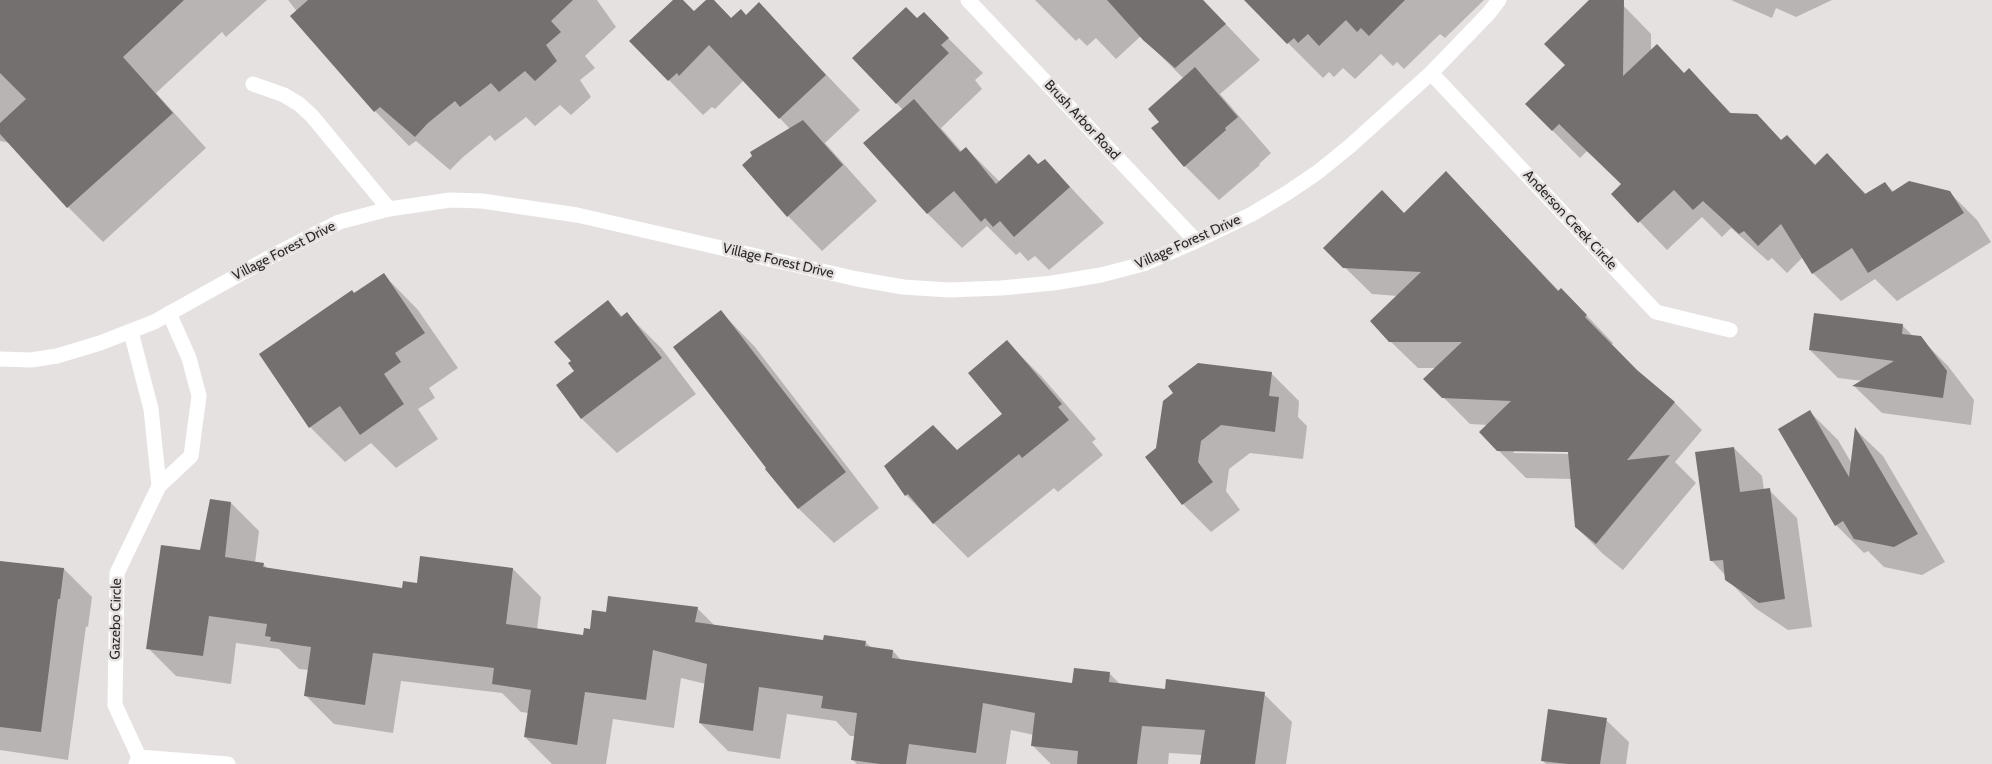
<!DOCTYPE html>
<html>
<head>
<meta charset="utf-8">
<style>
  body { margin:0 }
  canvas { display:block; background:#e6e1e1 }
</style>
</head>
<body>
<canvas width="1992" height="764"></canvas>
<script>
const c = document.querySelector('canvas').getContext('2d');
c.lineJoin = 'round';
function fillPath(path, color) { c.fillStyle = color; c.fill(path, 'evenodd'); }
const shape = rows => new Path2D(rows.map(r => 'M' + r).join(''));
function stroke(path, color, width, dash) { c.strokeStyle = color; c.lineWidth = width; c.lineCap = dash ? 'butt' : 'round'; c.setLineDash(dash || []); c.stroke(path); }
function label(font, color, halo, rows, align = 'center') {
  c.font = font + ' Cabin,sans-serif'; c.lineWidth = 5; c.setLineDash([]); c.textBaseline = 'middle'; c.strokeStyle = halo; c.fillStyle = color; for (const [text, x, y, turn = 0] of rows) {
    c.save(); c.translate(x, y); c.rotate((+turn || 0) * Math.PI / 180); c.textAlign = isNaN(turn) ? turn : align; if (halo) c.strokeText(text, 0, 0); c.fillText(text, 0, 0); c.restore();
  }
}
fillPath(shape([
  [0,0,267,0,226,37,222,32,156,93,206,148,103,242,68,207,10,143,0,141],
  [288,0,597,0,616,27,585,56,595,68,580,80,591,97,571,115,560,105,535,126,526,117,495,141,490,135,462,158,450,170,416,141,409,146,375,111],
  [675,0,681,0,694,13,708,0,713,0,732,19,746,16,759,4,860,110,825,143,877,201,822,251,788,216,744,165,790,129,744,80,715,109,712,107,703,115,631,41],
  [1035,0,1203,0,1260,60,1220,94,1271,153,1259,164,1260,165,1219,200,1185,166,1160,122,1184,79,1141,36,1116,59,1096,38,1087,46,1079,38,1076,41],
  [1267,0,1484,0,1445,38,1440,34,1404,69,1397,62,1393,66,1381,54,1355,79,1343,68,1334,77,1329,72,1323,78,1255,10],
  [1591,0,1618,0,1651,34,1651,51,1685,74,1689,70,1733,115,1782,141,1787,137,1816,166,1827,155,1867,195,1885,183,1894,192,1949,192,1977,220,1991,242,1897,301,1875,279,1841,301,1813,273,1803,257,1787,273,1772,258,1768,261,1731,228,1722,237,1702,217,1667,250,1613,194,1623,185,1587,151,1580,158,1552,130,1567,65],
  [1731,0,1832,0,1796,17,1776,8,1772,18],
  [924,14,983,73,975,80,982,89,941,128,962,152,966,148,1000,182,1038,165,1045,160,1104,223,1049,270,1035,256,1028,261,1020,252,1016,255,987,226,962,248,928,214,865,143,903,110,854,58,917,20],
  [1446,173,1559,291,1561,290,1588,317,1613,343,1611,345,1639,374,1675,403,1702,430,1675,462,1696,483,1623,570,1603,554,1576,527,1572,479,1526,478,1481,433,1488,425,1470,424,1425,379,1436,368,1418,368,1390,341,1398,296,1372,294,1325,248,1405,214],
  [1515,450,1575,451,1575,454,1513,453],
  [384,275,418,310,458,368,429,388,435,398,418,409,438,439,396,468,371,443,345,462,310,427,355,294],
  [608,302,623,317,627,314,662,349,696,394,617,453,582,419,557,386,576,371],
  [721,312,755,347,879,508,834,543,799,509,766,469,768,468],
  [1902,325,1914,337,1920,338,1948,366,1974,400,1971,425,1882,413,1854,386,1863,381,1838,378,1810,350],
  [1007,342,1042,377,1096,439,1092,442,1103,455,1058,492,1054,488,968,558,906,495,885,466,958,451,1003,414],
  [1271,373,1299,401,1298,417,1307,426,1303,459,1250,453,1229,469,1226,491,1240,510,1211,532,1183,504,1147,457],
  [1810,412,1838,440,1852,464,1856,430,1883,456,1945,562,1922,575,1884,567,1868,551,1864,553,1836,525],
  [1734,448,1762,476,1764,490,1769,490,1797,518,1812,627,1788,630,1755,608,1727,579,1726,576,1712,561],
  [231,503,259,531,255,563,263,564,268,569,403,589,418,585,513,569,541,597,537,629,584,636,607,613,697,608,715,626,825,642,865,642,872,648,893,651,902,661,1073,685,1110,674,1121,685,1166,690,1264,694,1292,722,1286,764,1201,764,1202,755,1169,753,1168,764,1051,764,1033,746,1034,735,1011,730,1006,764,857,764,852,759,855,736,850,736,836,721,787,714,780,759,728,751,700,723,706,684,681,678,674,728,613,719,606,764,552,764,525,737,529,713,521,712,502,693,401,681,393,733,334,724,306,696,309,670,299,669,279,649,236,643,231,684,176,676,148,648,201,552],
  [0,562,64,569,92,597,88,627,86,626,68,760,0,750],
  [1606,720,1629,742,1626,764,1546,764,1542,760]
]), '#0003');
fillPath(shape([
  [0,0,184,0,123,57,173,113,67,208,0,134,0,123,26,99,0,73],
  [308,0,573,0,551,21,561,32,546,45,557,61,535,81,525,71,499,92,491,83,460,107,455,101,428,123,415,137,380,107,374,112,290,16],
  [673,0,683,0,694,11,706,0,714,0,731,18,741,9,746,15,759,2,826,75,779,119,709,45,679,76,677,73,668,81,629,41],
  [1107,0,1203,0,1226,24,1175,68,1143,40],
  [1244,0,1405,0,1369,36,1361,28,1357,32,1346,20,1319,46,1308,34,1298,43,1294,38,1287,44],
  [1589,0,1624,0,1623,76,1657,44,1684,73,1689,68,1730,113,1757,114,1781,140,1787,135,1815,165,1827,153,1865,194,1885,182,1892,192,1909,181,1950,191,1964,213,1868,273,1852,248,1812,274,1781,224,1758,246,1744,231,1739,234,1703,201,1693,210,1674,190,1638,223,1611,194,1621,184,1559,124,1552,131,1525,104,1565,65,1544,44],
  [906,7,917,18,924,12,949,38,941,45,949,53,896,104,852,58],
  [1195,67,1238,117,1225,128,1226,130,1184,167,1151,128,1159,122,1148,109],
  [914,99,960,152,966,147,996,184,1029,154,1038,164,1045,159,1070,187,1014,237,1000,221,993,227,985,218,981,222,954,191,927,214,863,143],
  [803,120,843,165,787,217,742,165,752,156,750,152],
  [1446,171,1558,291,1561,288,1587,315,1585,317,1637,370,1675,402,1627,460,1670,455,1596,544,1575,527,1568,452,1497,451,1479,432,1511,401,1442,398,1423,379,1462,342,1389,342,1370,321,1421,272,1343,268,1323,248,1382,190,1404,213],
  [384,273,425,333,395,353,401,362,384,374,404,404,360,435,340,406,309,428,259,354,352,290,354,293],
  [608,300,621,317,627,312,662,358,581,419,556,385,574,371,568,363,571,361,554,342],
  [721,310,846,472,798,509,765,469,766,468,673,347],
  [1814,313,1903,324,1902,334,1921,336,1947,371,1943,398,1852,386,1894,361,1809,350],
  [1007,340,1062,404,1058,407,1069,420,1022,458,1019,454,933,524,908,494,905,496,884,466,933,425,957,450,1002,414,968,373],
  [1198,363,1272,372,1269,396,1279,397,1275,432,1221,425,1201,441,1198,462,1213,482,1182,505,1145,457,1156,448,1163,401,1173,393,1168,386],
  [1810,410,1849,477,1855,427,1918,534,1894,547,1854,539,1843,521,1835,526,1778,429],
  [1734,447,1740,492,1770,488,1785,599,1759,603,1725,580,1723,560,1710,561,1695,452],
  [210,499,231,502,225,557,264,563,263,567,402,588,403,581,417,583,420,556,513,568,506,624,583,635,584,628,590,629,592,610,606,612,608,596,698,607,695,622,823,640,824,635,866,641,865,646,893,650,892,658,1072,683,1074,668,1110,672,1109,682,1165,689,1166,679,1265,692,1255,764,1200,764,1205,730,1142,726,1137,764,1077,764,1078,751,1031,746,1035,713,983,703,976,753,909,744,906,764,880,764,851,760,857,713,821,708,823,696,759,687,753,731,699,723,707,664,653,650,646,700,585,692,577,745,524,737,531,690,492,684,494,668,373,653,365,705,304,696,311,647,270,641,271,637,265,636,267,624,209,616,203,656,146,649,161,545,200,550],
  [0,561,64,568,60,599,58,599,41,732,0,727],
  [1548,709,1607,718,1600,764,1568,764,1541,761]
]), '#74706f');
stroke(shape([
  [968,0,1196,241],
  [1431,73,1656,312,1730,330],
  [253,84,284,95,299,104,312,116,389,209],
  [131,332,151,409,159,486],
  [0,359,31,360,57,356,100,343,154,322,272,256,339,222,389,209,450,200,482,201,577,215,857,279,903,287,949,290,1001,288,1053,283,1101,275,1143,264,1196,241,1252,214,1287,193,1318,172,1350,146,1431,73,1489,13,1499,0],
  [139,757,228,764],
  [136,764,139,757,115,705,117,573,159,486,191,456,199,396,189,358,169,313]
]), '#fff', 15);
label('14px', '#2a2828', '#e6e1e1', [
  ["Brush Arbor Road",1082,120,47],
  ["Anderson Creek Circle",1570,220,47],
  ["Village Forest Drive",1188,242,-24],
  ["Village Forest Drive",284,251,-27],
  ["Village Forest Drive",778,261,13],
  ["Gazebo Circle",116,619,-89]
]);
</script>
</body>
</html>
